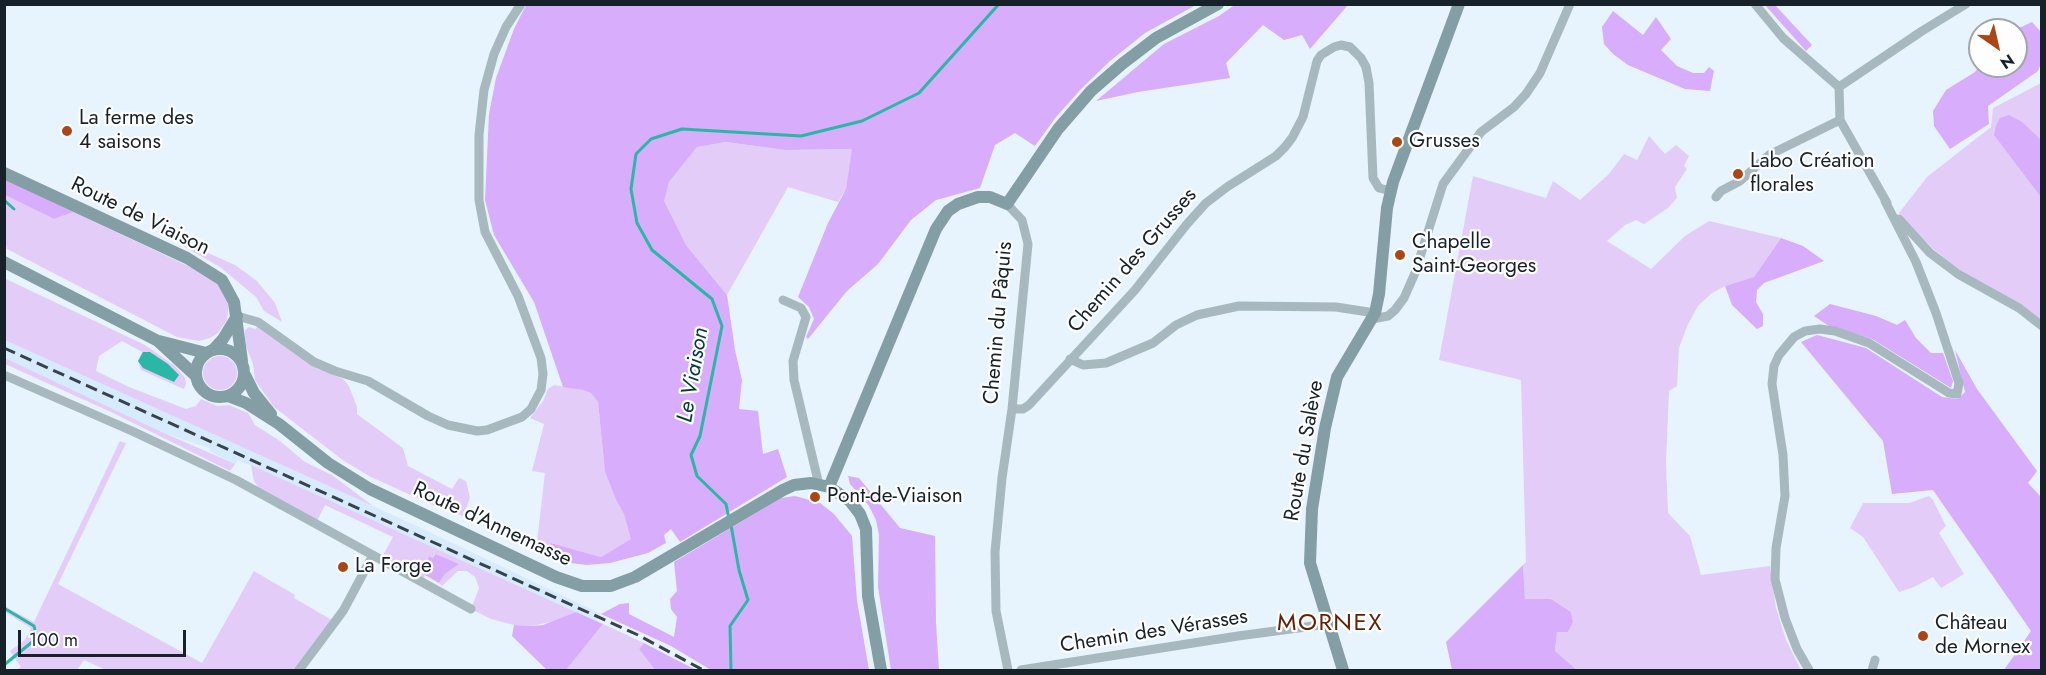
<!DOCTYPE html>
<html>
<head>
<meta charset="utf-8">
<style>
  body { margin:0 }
  #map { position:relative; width:2046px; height:675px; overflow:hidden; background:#e7f3fd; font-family:Jost,sans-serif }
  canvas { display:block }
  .frame { position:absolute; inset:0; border:6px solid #17212a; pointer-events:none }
  .north { position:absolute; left:1968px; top:18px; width:60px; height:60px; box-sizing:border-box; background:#fefefe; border:2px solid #a2a6a9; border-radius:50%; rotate:146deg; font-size:16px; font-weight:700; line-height:24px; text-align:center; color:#17212a }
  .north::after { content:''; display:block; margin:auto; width:21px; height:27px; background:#ab4616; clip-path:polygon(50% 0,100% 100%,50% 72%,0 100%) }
  .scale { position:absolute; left:18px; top:630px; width:168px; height:27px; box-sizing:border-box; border:3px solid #17212a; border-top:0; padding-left:8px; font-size:18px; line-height:21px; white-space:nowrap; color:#17212a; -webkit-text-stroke:4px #fefefe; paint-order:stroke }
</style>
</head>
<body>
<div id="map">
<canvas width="2046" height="675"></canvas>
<div class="frame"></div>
<div class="north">N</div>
<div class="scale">100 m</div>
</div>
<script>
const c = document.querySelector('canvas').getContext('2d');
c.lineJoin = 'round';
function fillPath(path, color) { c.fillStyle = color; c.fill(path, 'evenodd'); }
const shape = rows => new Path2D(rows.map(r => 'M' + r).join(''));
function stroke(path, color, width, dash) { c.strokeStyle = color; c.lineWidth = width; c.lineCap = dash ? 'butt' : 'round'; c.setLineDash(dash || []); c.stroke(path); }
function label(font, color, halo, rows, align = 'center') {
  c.font = font + ' Jost,sans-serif'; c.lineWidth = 4.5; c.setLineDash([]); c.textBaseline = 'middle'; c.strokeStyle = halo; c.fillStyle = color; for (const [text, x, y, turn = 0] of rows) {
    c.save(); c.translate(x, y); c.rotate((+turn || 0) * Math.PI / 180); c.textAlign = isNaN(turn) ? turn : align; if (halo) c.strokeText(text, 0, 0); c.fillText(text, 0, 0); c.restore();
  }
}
fillPath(shape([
  [5,339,419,527,601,614,596,621,238,460,235,464,209,451,210,448,164,433,5,358]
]), '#d6ebfd');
fillPath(shape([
  [2041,83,2041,320,2017,302,1957,268,1933,249,1899,213,1927,177,1991,127,1993,108],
  [1649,136,1665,154,1676,145,1689,156,1684,166,1687,169,1675,187,1677,198,1668,208,1644,224,1636,220,1625,225,1607,241,1651,269,1685,236,1709,221,1781,238,1754,277,1725,286,1712,293,1698,306,1688,324,1679,348,1677,386,1669,391,1666,462,1668,513,1690,536,1701,575,1770,566,1776,608,1786,640,1801,670,1577,670,1555,651,1557,631,1568,632,1573,622,1571,612,1551,599,1525,599,1523,565,1526,562,1521,380,1439,360,1473,176,1546,198,1553,181,1580,200,1609,174,1624,154,1637,160],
  [726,142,785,150,853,149,846,189,838,202,788,187,727,295,686,245,663,201,669,182,697,147],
  [5,195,54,219,74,212,211,277,221,287,229,302,227,320,218,333,210,338,199,341,177,337,7,249,5,242],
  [156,230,235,265,257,281,275,303,282,322,264,311,256,297,220,267],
  [4,278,145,345,175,366,185,378,186,384,184,389,141,370,138,361,142,352,122,341,99,356,96,371,129,387,186,409,196,406,201,399,217,406,229,405,248,413,255,425,280,441,305,462,332,475,373,506,5,340],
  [249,327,255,329,257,327,316,368,343,379,349,386,357,407,357,414,403,448,408,466,452,489,459,478,466,481,470,498,463,516,435,506,371,477,344,461,274,407,255,380,253,364,246,346,245,335,245,330],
  '203 373a17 17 0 1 1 34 0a17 17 0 1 1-34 0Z',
  [5,358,164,433,235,464,230,471,113,413,5,364],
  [554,385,583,390,591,393,598,402,605,472,616,500,624,514,632,539,601,557,551,543,536,550,545,473,532,471,544,424,530,418,543,401,548,389],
  [120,441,126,443,58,584,202,663,254,571,295,595,294,598,335,622,299,670,106,670,84,660,77,670,16,670,21,667,10,651,25,640,31,628,5,612,4,606,34,622],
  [251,465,576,612,555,621,531,626,514,625,491,619,471,609,479,588,475,577,467,571,458,571,442,586,439,583,445,574,455,567,434,554,433,558,430,556,423,582,381,559,393,537,325,505,316,523,262,493,254,481],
  [1929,496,1933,500,1946,526,1939,533,1964,574,1941,588,1933,577,1914,587,1899,592,1863,537,1850,528,1863,503,1909,503],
  [603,624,644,643,639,649,655,670,566,670]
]), '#e3cdf8');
fillPath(shape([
  [1236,4,1348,5,1310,49,1302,35,1284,40,1263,25,1226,63,1230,78,1138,92,1096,101,1164,44,1219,16],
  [526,5,526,4,1196,5,1145,33,1110,61,1082,88,1056,117,1035,146,1015,133,995,145,980,188,936,200,911,220,878,264,847,291,808,339,806,337,814,319,809,307,798,297,828,223,846,189,852,149,785,150,726,142,697,147,669,182,664,201,686,245,727,295,735,350,742,380,739,409,758,411,763,454,778,449,787,477,680,542,671,529,664,535,666,543,648,553,610,563,587,565,571,563,536,550,551,543,601,557,631,539,624,514,616,500,605,472,598,402,591,393,583,390,563,387,534,302,494,235,485,200,489,114,496,78,514,29],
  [1765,5,1775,5,1812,45,1806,51],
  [1613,11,1643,35,1656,17,1671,39,1661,50,1677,66,1693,73,1704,73,1709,67,1714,71,1710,91,1685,89,1628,65,1613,54,1604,44,1602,27],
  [2032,22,2041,32,2041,63,2038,71,1988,106,1989,124,1950,149,1934,126,1933,111,1946,90,1975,72,1980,65,2016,66,2015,30],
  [2009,115,2022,122,2041,140,2041,197,1994,135,1996,126,2000,118],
  [4,179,74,212,54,219,5,195],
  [1781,238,1803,246,1824,261,1764,283,1757,290,1756,302,1763,314,1763,326,1757,329,1732,305,1725,286,1754,277],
  [1830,304,1876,316,1897,325,1905,320,1916,338,1931,353,1943,353,1953,381,1951,388,1872,339,1829,326,1814,316],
  [1817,335,1866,348,1942,397,1958,399,1965,392,1955,350,1977,389,2037,471,2028,483,2041,497,2041,670,2004,670,2031,631,1933,490,1892,494,1883,441,1801,342],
  [848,476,859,478,900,528,935,536,936,623,939,670,891,670,878,587,879,535,876,520,869,506,850,484],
  [795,496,820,503,834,514,852,536,857,601,869,670,711,670,671,646,601,614,620,604,629,603,629,614,674,637,677,617,671,609,670,599,677,591,674,562,781,498],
  [435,554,459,564,445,574,439,583,425,575,429,556,433,558],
  [1523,565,1525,599,1551,599,1571,612,1573,622,1568,632,1557,632,1555,651,1577,670,1452,670,1446,642],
  [576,612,603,624,566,670,547,670,512,636,514,625,531,626,543,625],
  [644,643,665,654,696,670,655,670,639,649]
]), '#d7adfc');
fillPath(shape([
  [143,352,150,352,168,364,179,375,174,382,143,368,138,361]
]), '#2bb7a6');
stroke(shape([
  [4,200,14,209],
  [729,519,726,504,697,476,691,455,700,436,722,326,712,299,652,250,637,223,631,189,636,154,651,139,682,129,801,136,862,121,919,93,999,4],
  [731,525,739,570,748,600,730,626,731,670],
  [4,608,34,626,37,638,4,665]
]), '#2bb7a6', 3);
stroke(shape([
  [1755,4,1783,38,1839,87],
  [1839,87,1840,120,1887,203],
  [1839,87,1922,31,1966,4],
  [1716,197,1721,191,1740,181,1769,155,1840,120],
  [1007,204,1022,220,1028,244,1012,409,1002,478,995,552,996,611,1008,670],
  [1899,219,1930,253,1958,274,2019,308,2042,326],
  [783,300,801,308,806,317,793,361,794,380,819,485],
  [237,316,258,322,314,362,335,371,368,381,428,416,448,425,477,431,487,430,522,417,531,409,541,390,543,374,541,358,518,296,485,232,479,200,479,135,484,90,494,54,506,27,521,4],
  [1372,319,1388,316,1395,310,1404,298,1415,273,1443,184,1481,132,1514,107,1526,94,1540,73,1570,4],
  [1070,359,1083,365,1106,363,1153,343,1176,325,1197,315,1239,306,1336,307,1375,313],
  [4,375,132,431,236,480,471,609],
  [1012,409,1023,409,1029,405,1135,290,1187,224,1206,203,1227,187,1276,156,1285,147,1292,138,1303,117,1317,61,1321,55,1334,47,1341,45,1350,47,1361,58,1366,67,1369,83,1373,178,1379,188,1391,191],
  [299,670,343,611,373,555],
  [1021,670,1238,636,1328,624],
  [1809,670,1797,649,1785,618,1775,579,1776,548,1785,496,1783,455,1772,384,1774,366,1779,355,1794,337,1805,331,1820,329,1835,331,1869,343,1949,393,1957,394,1959,383,1936,313,1916,262,1885,201],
  [1872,670,1875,660]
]), '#a7b9be', 9);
stroke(shape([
  [4,173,187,258,222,280,234,302,242,361],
  [4,262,158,341,196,376],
  [159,341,206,353],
  '196 373a24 24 0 1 1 48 0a24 24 0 1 1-48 0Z',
  [213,350,223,339,237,316],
  [245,375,254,393,271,414],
  [228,396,246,403,279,424,328,463,370,489,556,577,582,586,611,586,635,577,783,490,794,485,811,483,829,487,850,501,860,514,866,529,868,596,881,670],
  [829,487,936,229,948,211,958,204,978,197,990,197,1007,204,1058,129,1091,91,1122,64,1156,38,1218,4],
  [1343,670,1310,563,1312,509,1325,428,1337,377,1375,313,1379,294,1387,208,1393,182,1459,4]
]), '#839ea4', 12);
stroke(shape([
  [4,348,638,635,703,670]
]), '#38424b', 3, [12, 6]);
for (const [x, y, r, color] of [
  [67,131,6,"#ab4616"],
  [1397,142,6,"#ab4616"],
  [1738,174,6,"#ab4616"],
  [1400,255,6,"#ab4616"],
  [815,497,6,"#ab4616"],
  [343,567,6,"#ab4616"],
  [1923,636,6,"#ab4616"]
]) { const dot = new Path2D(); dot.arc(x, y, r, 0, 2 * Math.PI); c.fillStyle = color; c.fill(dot); stroke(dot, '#fefefe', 2); }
label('21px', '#17212a', '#fefefe', [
  ["La ferme des",79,119],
  ["4 saisons",79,143],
  ["Grusses",1409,142],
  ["Labo Création",1750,162],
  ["florales",1750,186],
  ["Chapelle",1412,243],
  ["Saint-Georges",1412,267],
  ["Pont-de-Viaison",827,497],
  ["La Forge",355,567],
  ["Château",1935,624],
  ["de Mornex",1935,648]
], 'left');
label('21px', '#17212a', '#fefefe', [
  ["Route de Viaison",140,217,26],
  ["Chemin des Grusses",1133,261,-49],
  ["Chemin du Pâquis",999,323,-85],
  ["Route du Salève",1305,451,-80],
  ["Route d'Annemasse",492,525,25],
  ["Chemin des Vérasses",1154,632,-9]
]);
label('italic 22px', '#003c35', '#fefefe', [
  ["Le Viaison",694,375,-80]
]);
c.letterSpacing = '1.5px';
label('24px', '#622304', '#fefefe', [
  ["MORNEX",1330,624]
]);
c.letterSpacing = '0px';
</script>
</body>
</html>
